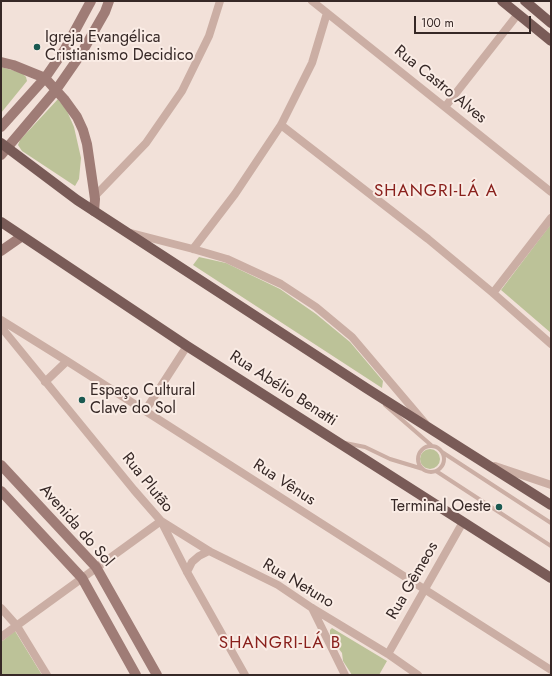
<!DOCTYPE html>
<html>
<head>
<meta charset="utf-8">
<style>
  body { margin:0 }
  #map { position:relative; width:552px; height:676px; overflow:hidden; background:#f2e1d9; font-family:Jost,sans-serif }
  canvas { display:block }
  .frame { position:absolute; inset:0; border:2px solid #362826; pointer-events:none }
  .scale { position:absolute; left:414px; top:16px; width:117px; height:18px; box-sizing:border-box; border:2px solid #362826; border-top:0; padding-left:5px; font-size:12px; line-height:14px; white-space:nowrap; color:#362826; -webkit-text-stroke:3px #faece5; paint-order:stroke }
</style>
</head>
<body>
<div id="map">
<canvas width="552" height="676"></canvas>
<div class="frame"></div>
<div class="scale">100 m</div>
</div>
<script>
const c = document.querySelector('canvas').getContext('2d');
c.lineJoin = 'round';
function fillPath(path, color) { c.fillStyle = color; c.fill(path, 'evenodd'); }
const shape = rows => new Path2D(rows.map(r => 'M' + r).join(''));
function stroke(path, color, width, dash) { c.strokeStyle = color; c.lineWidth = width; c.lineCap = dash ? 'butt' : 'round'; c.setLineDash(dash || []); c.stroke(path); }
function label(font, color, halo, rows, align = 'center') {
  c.font = font + ' Jost,sans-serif'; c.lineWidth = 4; c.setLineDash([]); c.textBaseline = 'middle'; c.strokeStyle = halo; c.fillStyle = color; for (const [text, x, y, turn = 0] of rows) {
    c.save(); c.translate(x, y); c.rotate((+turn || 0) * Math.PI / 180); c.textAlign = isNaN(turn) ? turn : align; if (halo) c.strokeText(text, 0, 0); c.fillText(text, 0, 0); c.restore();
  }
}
fillPath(shape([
  [1,67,22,73,26,77,27,81,1,113],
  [58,99,67,111,74,127,81,158,79,179,75,186,22,151,18,145,20,140],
  [551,224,551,333,501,290],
  [199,257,226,263,280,289,316,314,350,342,383,381,382,388,193,265],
  '420 459a10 10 0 1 1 20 0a10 10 0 1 1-20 0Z',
  [332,628,387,661,379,675,352,675,343,661,342,653,336,645,335,639,330,634,330,630],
  [15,631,42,675,1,675,1,642]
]), '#bcc298');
stroke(shape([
  [385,405,431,445],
  [345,443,365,447,390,459,423,469],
  '418 459a13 13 0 1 1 26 0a13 13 0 1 1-26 0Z',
  [442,452,551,523],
  [436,471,551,546]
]), '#cbaea4', 4);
stroke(shape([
  [312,1,551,192],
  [445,107,518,14],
  [281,125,428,239,493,293,551,344],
  [94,197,146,143,182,91,209,36,220,1],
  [131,233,193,249,227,259,281,284,316,307,352,337,425,423],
  [193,249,235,194,281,125,312,63,327,13],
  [493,293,551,218],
  [1,320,67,361,551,670],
  [1,327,134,490,161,521,187,572,245,675],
  [45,382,67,361],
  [145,411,187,346],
  [495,466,551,485],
  [187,572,192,562,199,556,209,551],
  [1,608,17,626,47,675],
  [312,608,345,675],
  [1,637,161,521,209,551,278,585,312,608,388,654,418,675],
  [388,654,463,522]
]), '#cbaea4', 8);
stroke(shape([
  [1,62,13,65,45,78,64,99,77,117,83,130,87,144,95,199,94,211],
  [1,127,45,78,65,49,91,1],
  [1,155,56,90,81,54,105,12,109,1],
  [1,251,21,237],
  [1,465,96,567,157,675],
  [1,491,82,578,136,675]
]), '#9f7c76', 10);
stroke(shape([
  [502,1,551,41],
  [525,1,551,23],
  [1,143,77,200,366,388,551,505],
  [1,222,187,346,551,578]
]), '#795b57', 10);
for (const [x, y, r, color] of [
  [37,47,4,"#1a5951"],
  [82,400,4,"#1a5951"],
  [499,507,4,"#1a5951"]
]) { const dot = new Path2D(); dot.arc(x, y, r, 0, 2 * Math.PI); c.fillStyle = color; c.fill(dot); stroke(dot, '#faece5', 1.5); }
label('16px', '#362826', '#faece5', [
  ["Igreja Evangélica",45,38],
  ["Cristianismo Decidico",45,56],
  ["Espaço Cultural",90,391],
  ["Clave do Sol",90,409],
  ["Terminal Oeste",491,507,"right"]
], 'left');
label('16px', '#362826', '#faece5', [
  ["Rua Castro Alves",440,85,39],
  ["Rua Abélio Benatti",283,389,33],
  ["Rua Plutão",147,483,51],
  ["Rua Vênus",284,483,33],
  ["Avenida do Sol",76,526,49],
  ["Rua Gêmeos",413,581,-60],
  ["Rua Netuno",298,584,31]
]);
c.letterSpacing = '1px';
label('17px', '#89201c', '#faece5', [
  ["SHANGRI-LÁ A",436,192],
  ["SHANGRI-LÁ B",280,644]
]);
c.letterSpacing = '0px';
</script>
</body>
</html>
